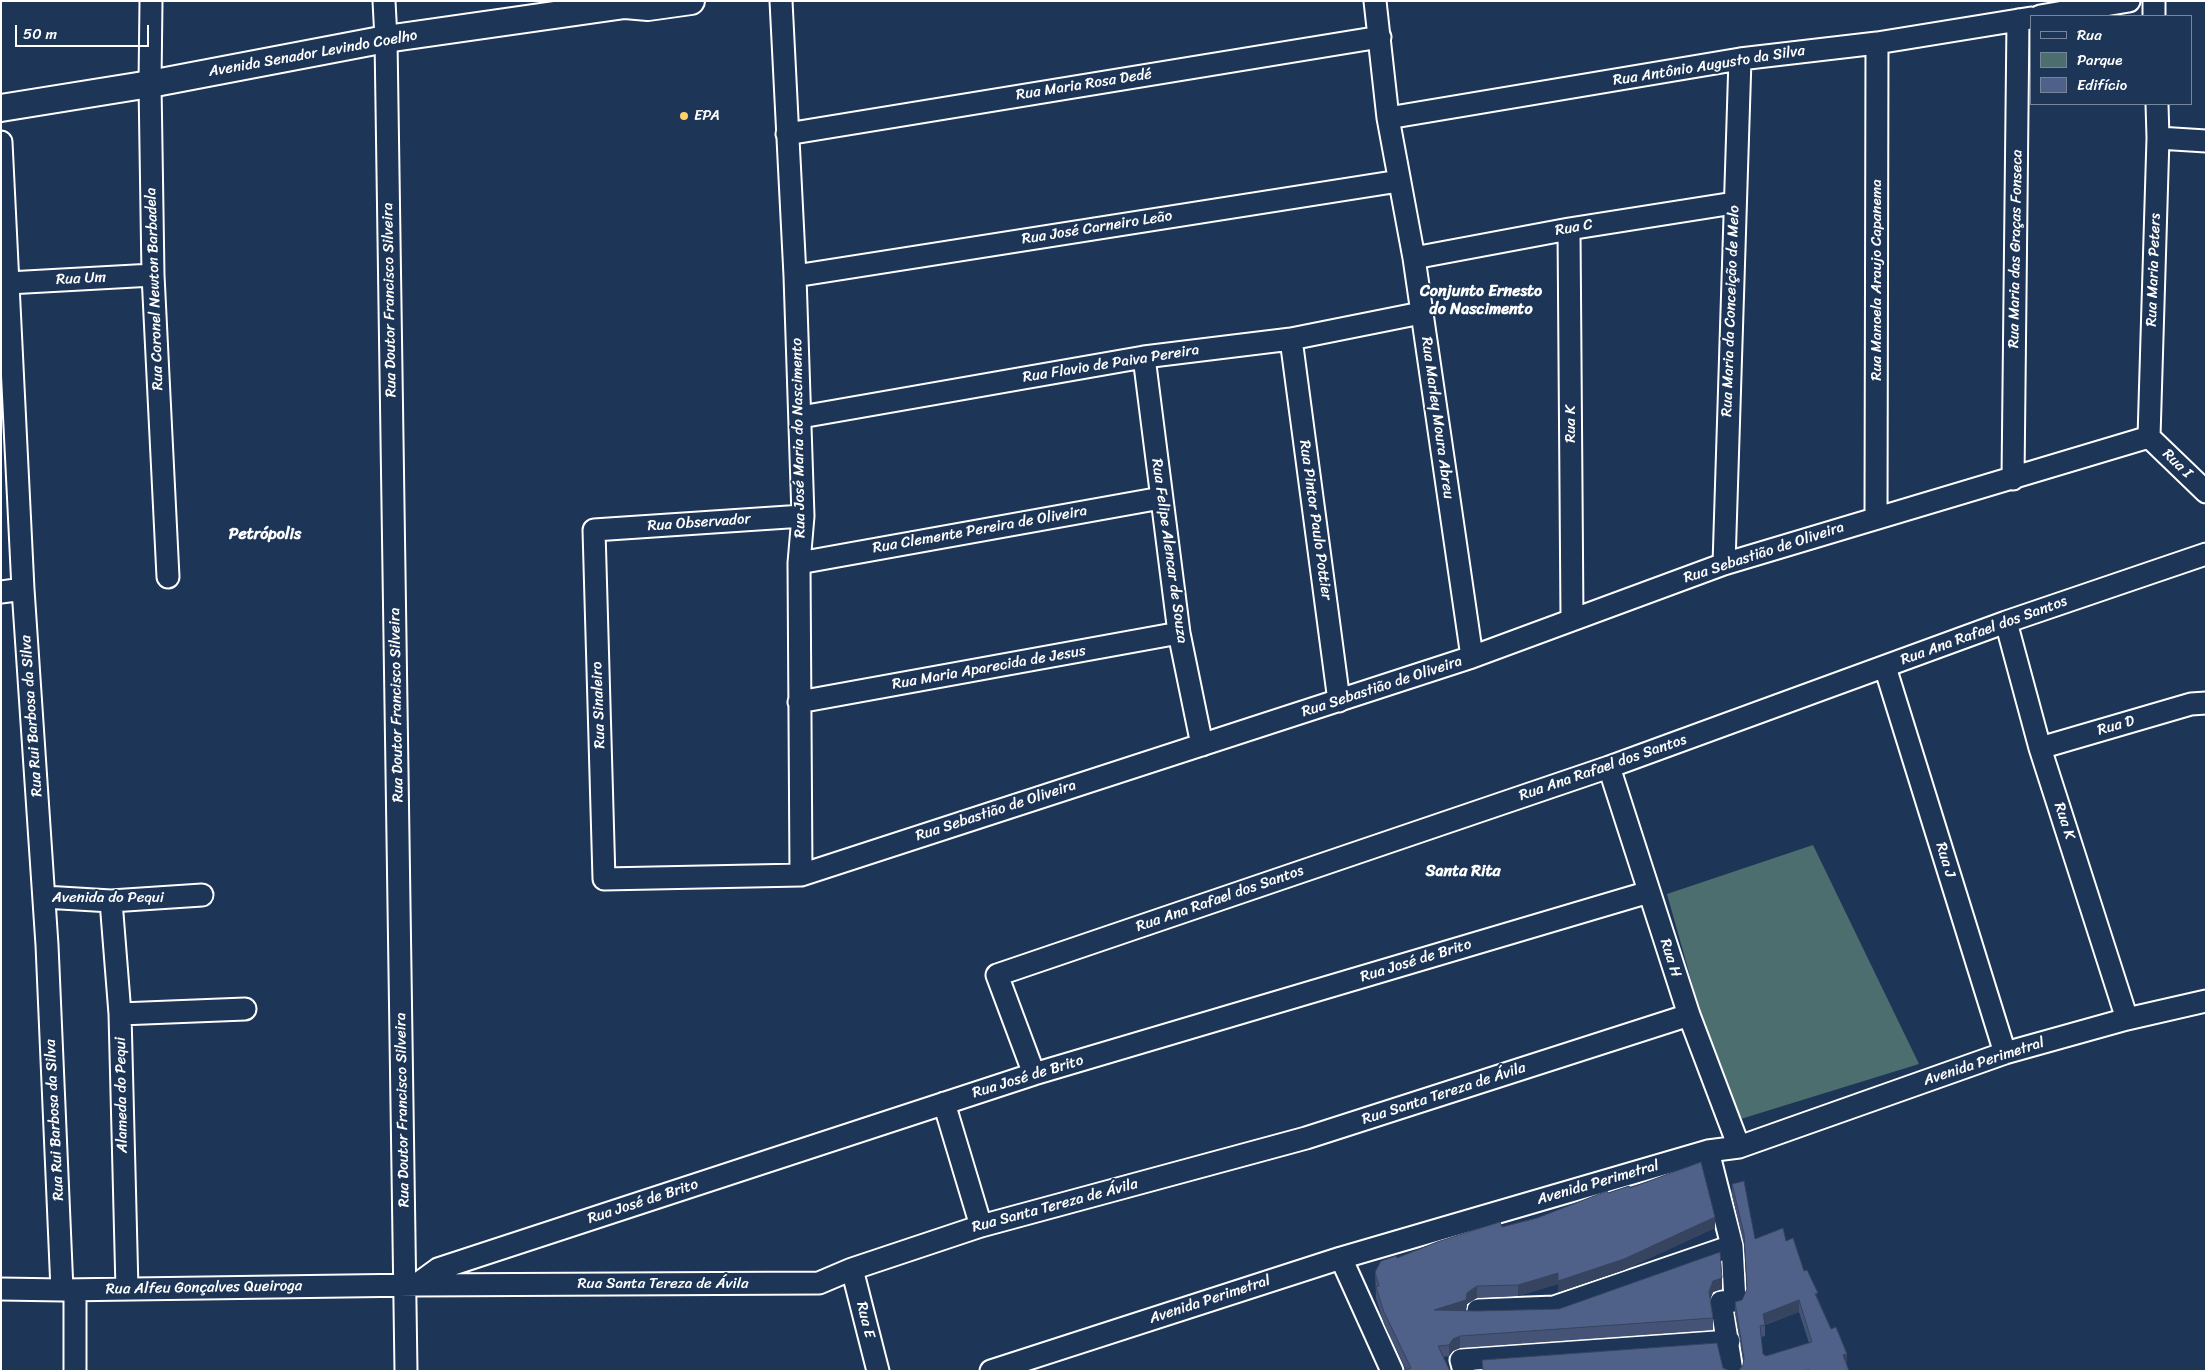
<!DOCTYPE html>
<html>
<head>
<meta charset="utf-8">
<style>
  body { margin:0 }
  #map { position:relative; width:2207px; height:1372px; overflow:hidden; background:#1d3557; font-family:Sriracha,sans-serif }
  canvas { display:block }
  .frame { position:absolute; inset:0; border:2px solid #fff; pointer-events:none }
  .legend { position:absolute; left:2030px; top:15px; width:162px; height:90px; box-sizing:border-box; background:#1d3557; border:1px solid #77869a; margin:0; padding:6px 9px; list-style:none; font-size:15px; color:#fff }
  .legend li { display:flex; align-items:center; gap:10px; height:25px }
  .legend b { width:25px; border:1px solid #77869a }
  .scale { position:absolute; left:15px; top:25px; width:134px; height:22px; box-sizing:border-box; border:2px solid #fff; border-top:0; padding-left:6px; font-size:15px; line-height:18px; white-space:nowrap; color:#fff; -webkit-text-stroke:4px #1d3557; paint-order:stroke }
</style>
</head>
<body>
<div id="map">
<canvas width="2207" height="1372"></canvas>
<div class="frame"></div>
<ul class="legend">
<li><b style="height:6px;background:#1d3557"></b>Rua</li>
<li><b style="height:14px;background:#4d6e6e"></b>Parque</li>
<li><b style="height:14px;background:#4f6189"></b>Edifício</li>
</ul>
<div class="scale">50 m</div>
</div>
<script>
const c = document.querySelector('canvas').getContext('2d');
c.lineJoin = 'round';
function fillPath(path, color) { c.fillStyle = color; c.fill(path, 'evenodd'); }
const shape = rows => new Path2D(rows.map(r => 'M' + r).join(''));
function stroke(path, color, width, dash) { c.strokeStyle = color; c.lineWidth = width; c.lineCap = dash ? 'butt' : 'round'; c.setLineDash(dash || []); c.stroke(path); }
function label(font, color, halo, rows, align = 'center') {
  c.font = font + ' Sriracha,sans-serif'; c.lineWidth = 4; c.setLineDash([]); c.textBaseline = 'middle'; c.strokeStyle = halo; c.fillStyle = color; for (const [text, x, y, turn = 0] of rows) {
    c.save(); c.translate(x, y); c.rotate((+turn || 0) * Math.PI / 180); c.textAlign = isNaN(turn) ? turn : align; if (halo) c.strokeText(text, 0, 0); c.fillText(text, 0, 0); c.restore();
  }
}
fillPath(shape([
  [1813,845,1919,1064,1731,1122,1667,894]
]), '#4d6e6e');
const minor = shape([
  [151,1,150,84,153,275,168,577],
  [384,1,386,39,406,1371],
  [781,1,795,276,803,516,799,563,801,875],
  [1375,1,1388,118,1414,258,1472,657],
  [2154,1,2154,16],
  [2040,16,2129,1],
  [1388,118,1740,59,1877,43,2031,18],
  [787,134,1380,37],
  [2158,138,2206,141],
  [1,142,23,589,47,945,62,1290],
  [1569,229,1572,618],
  [1414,258,1569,229,1734,203],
  [795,276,1399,181],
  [8,283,153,275],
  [1291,339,1339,701],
  [1144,357,1179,633,1202,745],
  [801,417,1144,357,1291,339,1421,313],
  [2149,437,2158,138,2157,104],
  [2149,437,2206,492],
  [2013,479,2018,20],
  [803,516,594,530,604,879,801,875,1472,657,1724,564,2149,437],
  [1876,518,1877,43],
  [799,563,1161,498],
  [1724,564,1740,59],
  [1,592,23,589],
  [2006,622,2040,748,2127,1019],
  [1885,667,2005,1053],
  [799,702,1179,633],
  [2040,748,2191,704,2206,703],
  [1609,767,1689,1015,1739,1147],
  [44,897,111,901,202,895],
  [111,901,120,1014,127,1289],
  [120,1014,245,1009],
  [1034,1074,997,975,1609,767,2006,622,2206,554],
  [944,1103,981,1226],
  [1732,1246,1735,1301,1721,1302,1732,1371],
  [1341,1258,1392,1371],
  [852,1269,878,1371],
  [416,1285,438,1269,1034,1074,1649,892],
  [1,1289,62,1290,416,1285,819,1283,852,1269,981,1226,1306,1138,1689,1015],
  [1478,1310,1554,1307,1732,1246,1708,1151],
  [75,1371,75,1290],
  [991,1371,1341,1258,1708,1151,1739,1147,2005,1053,2127,1019,2206,1001],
  [1464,1371,1461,1360,1729,1341]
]);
const tertiary = shape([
  [1,108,150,84,386,39,625,5,648,7,691,1]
]);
stroke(minor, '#fff', 25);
stroke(tertiary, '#fff', 30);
stroke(minor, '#1d3557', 21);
stroke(tertiary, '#1d3557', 26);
fillPath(shape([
  [1732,1184,1755,1239,1786,1241,1804,1271,1818,1299,1849,1371,1737,1371,1739,1370,1744,1364,1735,1314,1735,1302,1742,1300,1747,1290,1744,1245,1732,1195],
  [1799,1312,1809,1343,1766,1356,1763,1354,1761,1337,1765,1336,1765,1325],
  [1630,1188,1715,1228,1624,1270,1558,1292,1558,1284,1518,1296,1477,1298,1467,1304,1466,1311,1478,1311,1559,1309,1722,1289,1713,1292,1710,1300,1713,1318,1713,1330,1460,1348,1453,1351,1449,1356,1443,1357,1406,1370,1384,1324,1376,1298,1375,1272,1397,1258,1502,1227,1537,1218,1608,1193]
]), '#445376');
fillPath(shape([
  [1715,1217,1715,1228,1624,1270,1558,1292,1558,1281],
  [1558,1273,1558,1284,1518,1296,1518,1285],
  [1722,1278,1722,1289,1713,1292,1709,1303,1709,1292,1713,1281],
  [1477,1286,1477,1298,1467,1304,1466,1311,1434,1310],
  [1799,1300,1799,1312,1763,1325,1763,1314],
  [1460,1336,1460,1348,1453,1351,1449,1356,1449,1345,1453,1339],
  [1847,1354,1847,1365,1843,1355]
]), '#374460');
const building = shape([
  [1701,1162,1715,1217,1624,1259,1558,1281,1558,1273,1518,1285,1477,1286,1467,1293,1466,1300,1434,1310,1478,1311,1559,1309,1720,1252,1722,1278,1713,1281,1709,1292,1713,1318,1460,1336,1453,1339,1449,1345,1438,1346,1450,1371,1404,1371,1411,1368,1384,1312,1376,1287,1379,1286,1375,1272,1381,1261,1396,1256,1397,1258,1437,1242,1500,1222,1502,1227,1537,1218,1607,1191,1608,1193,1629,1186,1630,1188,1701,1162],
  [1744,1181,1755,1239,1783,1228,1786,1241,1793,1238,1804,1271,1807,1270,1818,1293,1815,1294,1831,1329,1836,1327,1847,1354,1843,1355,1849,1371,1807,1371,1809,1370,1800,1371,1737,1371,1739,1370,1743,1365,1744,1358,1735,1302,1742,1300,1747,1289,1744,1234,1732,1184,1744,1181],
  [1799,1300,1812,1342,1766,1356,1763,1354,1760,1326,1765,1325,1763,1314,1799,1300],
  [1717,1343,1723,1368,1730,1371,1483,1371,1482,1360,1717,1343]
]);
fillPath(building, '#4f6189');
stroke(building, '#374460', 1);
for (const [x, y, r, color] of [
  [684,116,5,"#ffd166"]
]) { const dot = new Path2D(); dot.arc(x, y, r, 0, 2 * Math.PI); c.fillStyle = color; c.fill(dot); stroke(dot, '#1d3557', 2); }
label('15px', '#fff', '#1d3557', [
  ["Avenida Senador Levindo Coelho",313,54,-10],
  ["Rua Antônio Augusto da Silva",1709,66,-9],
  ["Rua Maria Rosa Dedé",1084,85,-9],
  ["Rua José Carneiro Leão",1097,228,-9],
  ["Rua C",1574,228,-10],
  ["Rua Maria das Graças Fonseca",2016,249,-89],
  ["Rua Maria Peters",2154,270,-88],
  ["Rua Um",81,279,-3],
  ["Rua Manoela Araujo Capanema",1877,280,-90],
  ["Rua Coronel Newton Barbadela",155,289,-92],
  ["Rua Doutor Francisco Silveira",390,300,-91],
  ["Rua Maria da Conceição de Melo",1731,311,-88],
  ["Rua Flavio de Paiva Pereira",1111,364,-9],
  ["Rua Marley Moura Abreu",1437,418,82],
  ["Rua K",1571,424,-90],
  ["Rua José Maria do Nascimento",799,438,-91],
  ["Rua I",2177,464,44],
  ["Rua Pintor Paulo Pottier",1315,520,82],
  ["Rua Observador",699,523,-4],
  ["Rua Clemente Pereira de Oliveira",980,530,-10],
  ["Rua Felipe Alencar de Souza",1169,551,82],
  ["Rua Sebastião de Oliveira",1764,553,-18],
  ["Rua Ana Rafael dos Santos",1984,631,-20],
  ["Rua Maria Aparecida de Jesus",989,668,-10],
  ["Rua Sebastião de Oliveira",1382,687,-18],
  ["Rua Doutor Francisco Silveira",397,705,-91],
  ["Rua Sinaleiro",599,705,-92],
  ["Rua Rui Barbosa da Silva",32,716,-94],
  ["Rua D",2116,726,-16],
  ["Rua Ana Rafael dos Santos",1603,768,-19],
  ["Rua Sebastião de Oliveira",996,811,-18],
  ["Rua K",2064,821,72],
  ["Rua J",1945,860,73],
  ["Avenida do Pequi",108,898],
  ["Rua Ana Rafael dos Santos",1220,899,-19],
  ["Rua H",1670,958,72],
  ["Rua José de Brito",1416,961,-17],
  ["Avenida Perimetral",1984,1062,-18],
  ["Rua José de Brito",1028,1077,-17],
  ["Rua Santa Tereza de Ávila",1444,1094,-18],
  ["Alameda do Pequi",122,1095,-91],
  ["Rua Doutor Francisco Silveira",403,1110,-91],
  ["Rua Rui Barbosa da Silva",55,1120,-93],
  ["Avenida Perimetral",1598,1183,-16],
  ["Rua José de Brito",643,1202,-18],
  ["Rua Santa Tereza de Ávila",1055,1206,-15],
  ["Rua Santa Tereza de Ávila",663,1284],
  ["Rua Alfeu Gonçalves Queiroga",204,1288,-1],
  ["Avenida Perimetral",1210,1300,-18],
  ["Rua E",865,1320,76]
]);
label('15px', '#fff', '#1d3557', [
  ["EPA",694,116]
], 'left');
label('bold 16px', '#fff', '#1d3557', [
  ["Conjunto Ernesto",1481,292],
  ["do Nascimento",1481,310],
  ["Petrópolis",265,535],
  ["Santa Rita",1463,872]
]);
</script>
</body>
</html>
